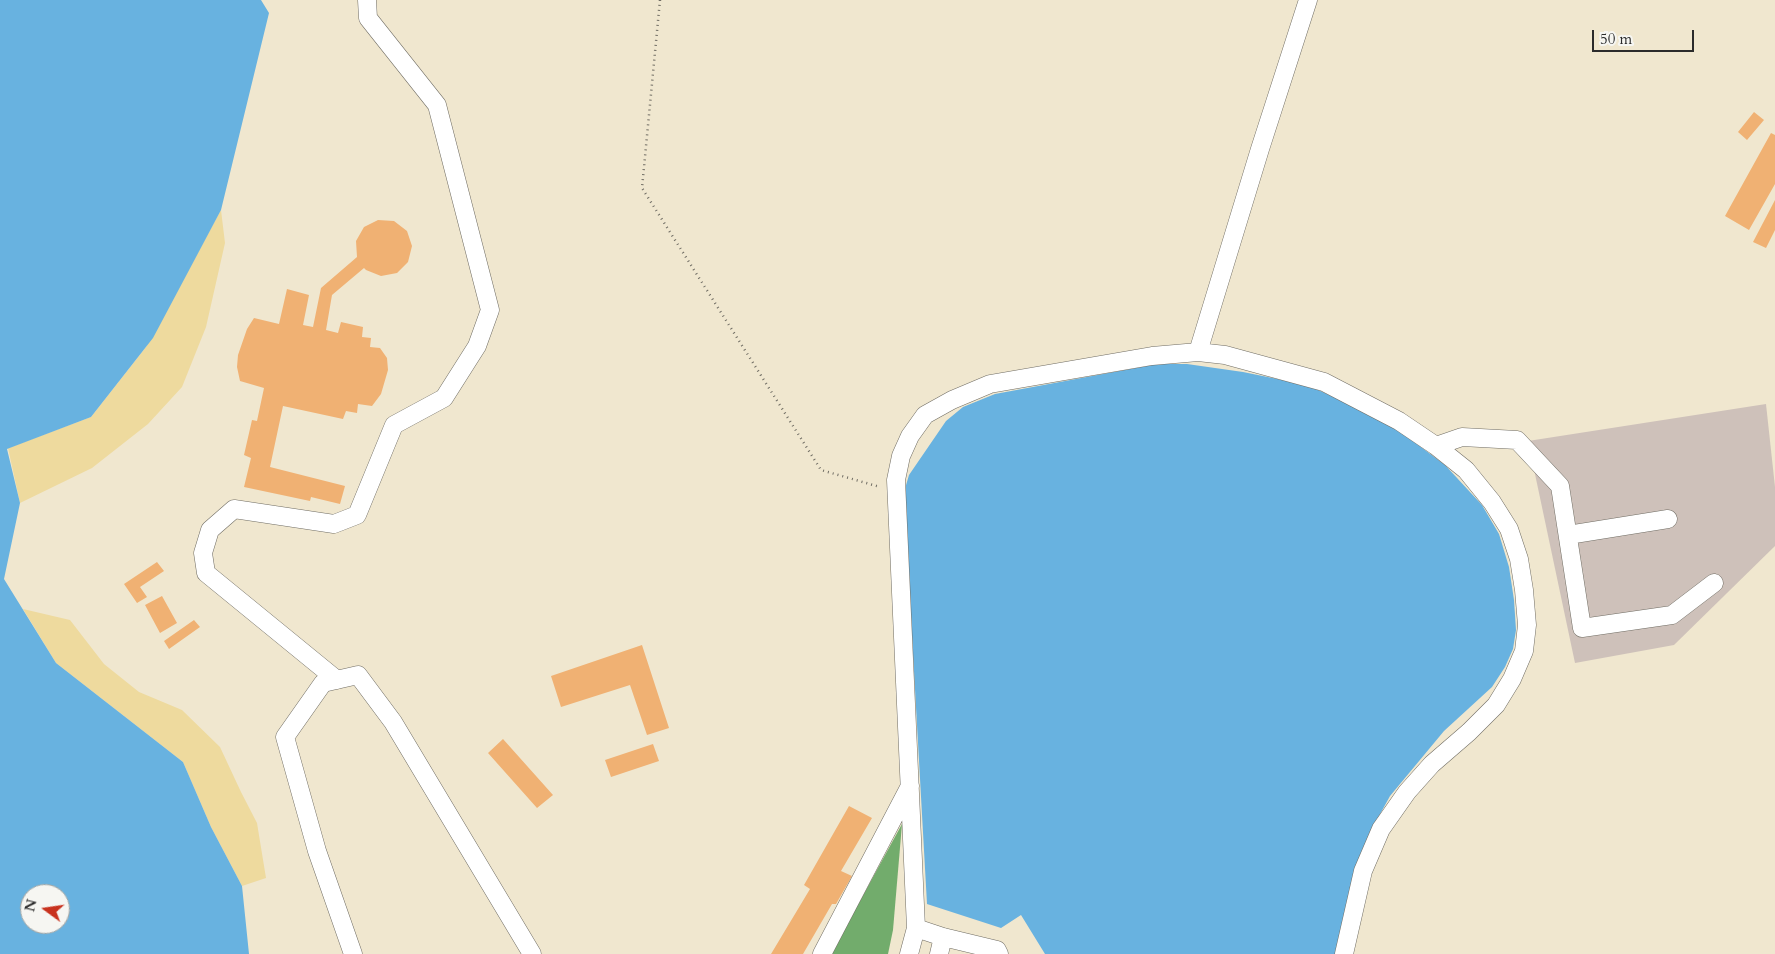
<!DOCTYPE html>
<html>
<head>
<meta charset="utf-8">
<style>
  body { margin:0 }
  #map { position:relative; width:1775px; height:954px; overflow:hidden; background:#f0e7cf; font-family:Cardo,serif }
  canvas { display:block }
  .north { position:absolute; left:20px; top:884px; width:50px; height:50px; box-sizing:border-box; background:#f6f6f2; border:1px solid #a5a5a2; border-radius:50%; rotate:284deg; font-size:14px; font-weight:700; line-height:20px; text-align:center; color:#2b2b2b }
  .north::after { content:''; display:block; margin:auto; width:18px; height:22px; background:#c8321e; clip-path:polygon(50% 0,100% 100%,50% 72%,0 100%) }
  .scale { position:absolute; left:1592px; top:30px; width:102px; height:22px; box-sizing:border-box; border:2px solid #2b2b2b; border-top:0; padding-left:6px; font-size:15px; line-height:18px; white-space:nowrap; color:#2b2b2b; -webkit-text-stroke:4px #f6f6f2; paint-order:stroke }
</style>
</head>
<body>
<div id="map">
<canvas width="1775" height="954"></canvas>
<div class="north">N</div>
<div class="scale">50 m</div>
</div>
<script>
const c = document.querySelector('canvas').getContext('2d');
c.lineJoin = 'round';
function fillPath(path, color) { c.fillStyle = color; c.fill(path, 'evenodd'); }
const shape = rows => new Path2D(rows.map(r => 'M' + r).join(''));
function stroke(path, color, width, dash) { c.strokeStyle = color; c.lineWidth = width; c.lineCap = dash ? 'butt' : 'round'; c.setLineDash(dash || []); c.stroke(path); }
fillPath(shape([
  [1766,404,1775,487,1775,546,1674,645,1575,663,1528,441]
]), '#cec1ba');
fillPath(shape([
  [902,824,893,930,888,954,831,954]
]), '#72ac6c');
fillPath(shape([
  [221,210,225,243,206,327,182,387,148,424,92,468,20,503,8,448,91,417,146,347],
  [23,609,70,620,104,664,139,692,182,710,220,747,241,792,257,823,266,878,242,886,211,827,183,762,56,663]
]), '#eeda9e');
fillPath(shape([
  [0,0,261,0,269,13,221,210,153,338,91,417,7,449,20,503,4,579,56,663,183,762,211,827,242,886,249,954,0,954],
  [30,894,60,894,60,924,30,924],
  [1157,364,1187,364,1243,372,1307,385,1336,398,1397,429,1445,465,1482,505,1499,534,1509,567,1514,600,1516,630,1513,649,1505,667,1492,687,1444,731,1390,796,1373,827,1337,954,1045,954,1021,915,1001,928,927,904,904,492,909,475,946,421,963,407,995,394]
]), '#68b2e0');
fillPath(shape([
  [1754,112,1764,120,1747,140,1738,132],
  [1771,133,1775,135,1775,184,1749,230,1725,216],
  [1775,200,1775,230,1766,248,1753,242],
  [378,220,394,221,407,231,412,246,408,262,397,273,381,276,366,270,364,268,332,295,326,330,338,333,341,322,363,327,362,337,371,338,370,347,380,348,387,358,388,370,381,394,372,406,358,404,357,413,346,411,343,419,283,406,270,467,345,486,340,504,311,497,310,501,244,487,251,458,244,455,252,420,257,421,264,388,240,381,237,367,238,355,247,329,254,318,279,324,287,289,309,295,303,325,313,327,321,288,357,257,356,241,364,227],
  [157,562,164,571,140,587,147,597,137,603,124,584],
  [162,596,177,623,160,633,145,605],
  [194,620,200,627,169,649,164,641],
  [642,645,669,728,647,735,630,685,561,707,551,676],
  [503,739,553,795,537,808,488,753],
  [653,744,659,761,611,777,605,760],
  [849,806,872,818,841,871,852,876,836,904,832,904,803,954,771,954,810,889,804,885]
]), '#f0b173');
const minor = shape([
  [1198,352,1260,149,1308,0],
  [1436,446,1462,437,1517,440,1560,486,1582,628,1672,615,1714,583],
  [1568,535,1668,519],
  [337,680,206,573,203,553,210,530,234,509,334,524,357,515,394,425,444,398,477,346,490,310,437,105,368,18,367,0],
  [916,928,943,937,997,950,999,954],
  [353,954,317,851,285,737,323,683,358,675,393,722,532,954],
  [822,954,910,786],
  [909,954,916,928,896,480,901,456,910,436,925,415,952,400,990,384,1152,356,1198,352,1225,355,1324,382,1399,421,1436,446,1466,470,1492,502,1509,529,1519,559,1524,590,1527,625,1524,651,1512,679,1496,705,1469,732,1432,764,1407,792,1381,829,1363,871,1344,954],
  [939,954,943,937]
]);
stroke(minor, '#706d64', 19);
stroke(shape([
  [660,0,642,188,821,470,880,487]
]), '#706d64', 2.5, [1, 4]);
stroke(minor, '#fff', 18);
</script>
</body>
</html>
